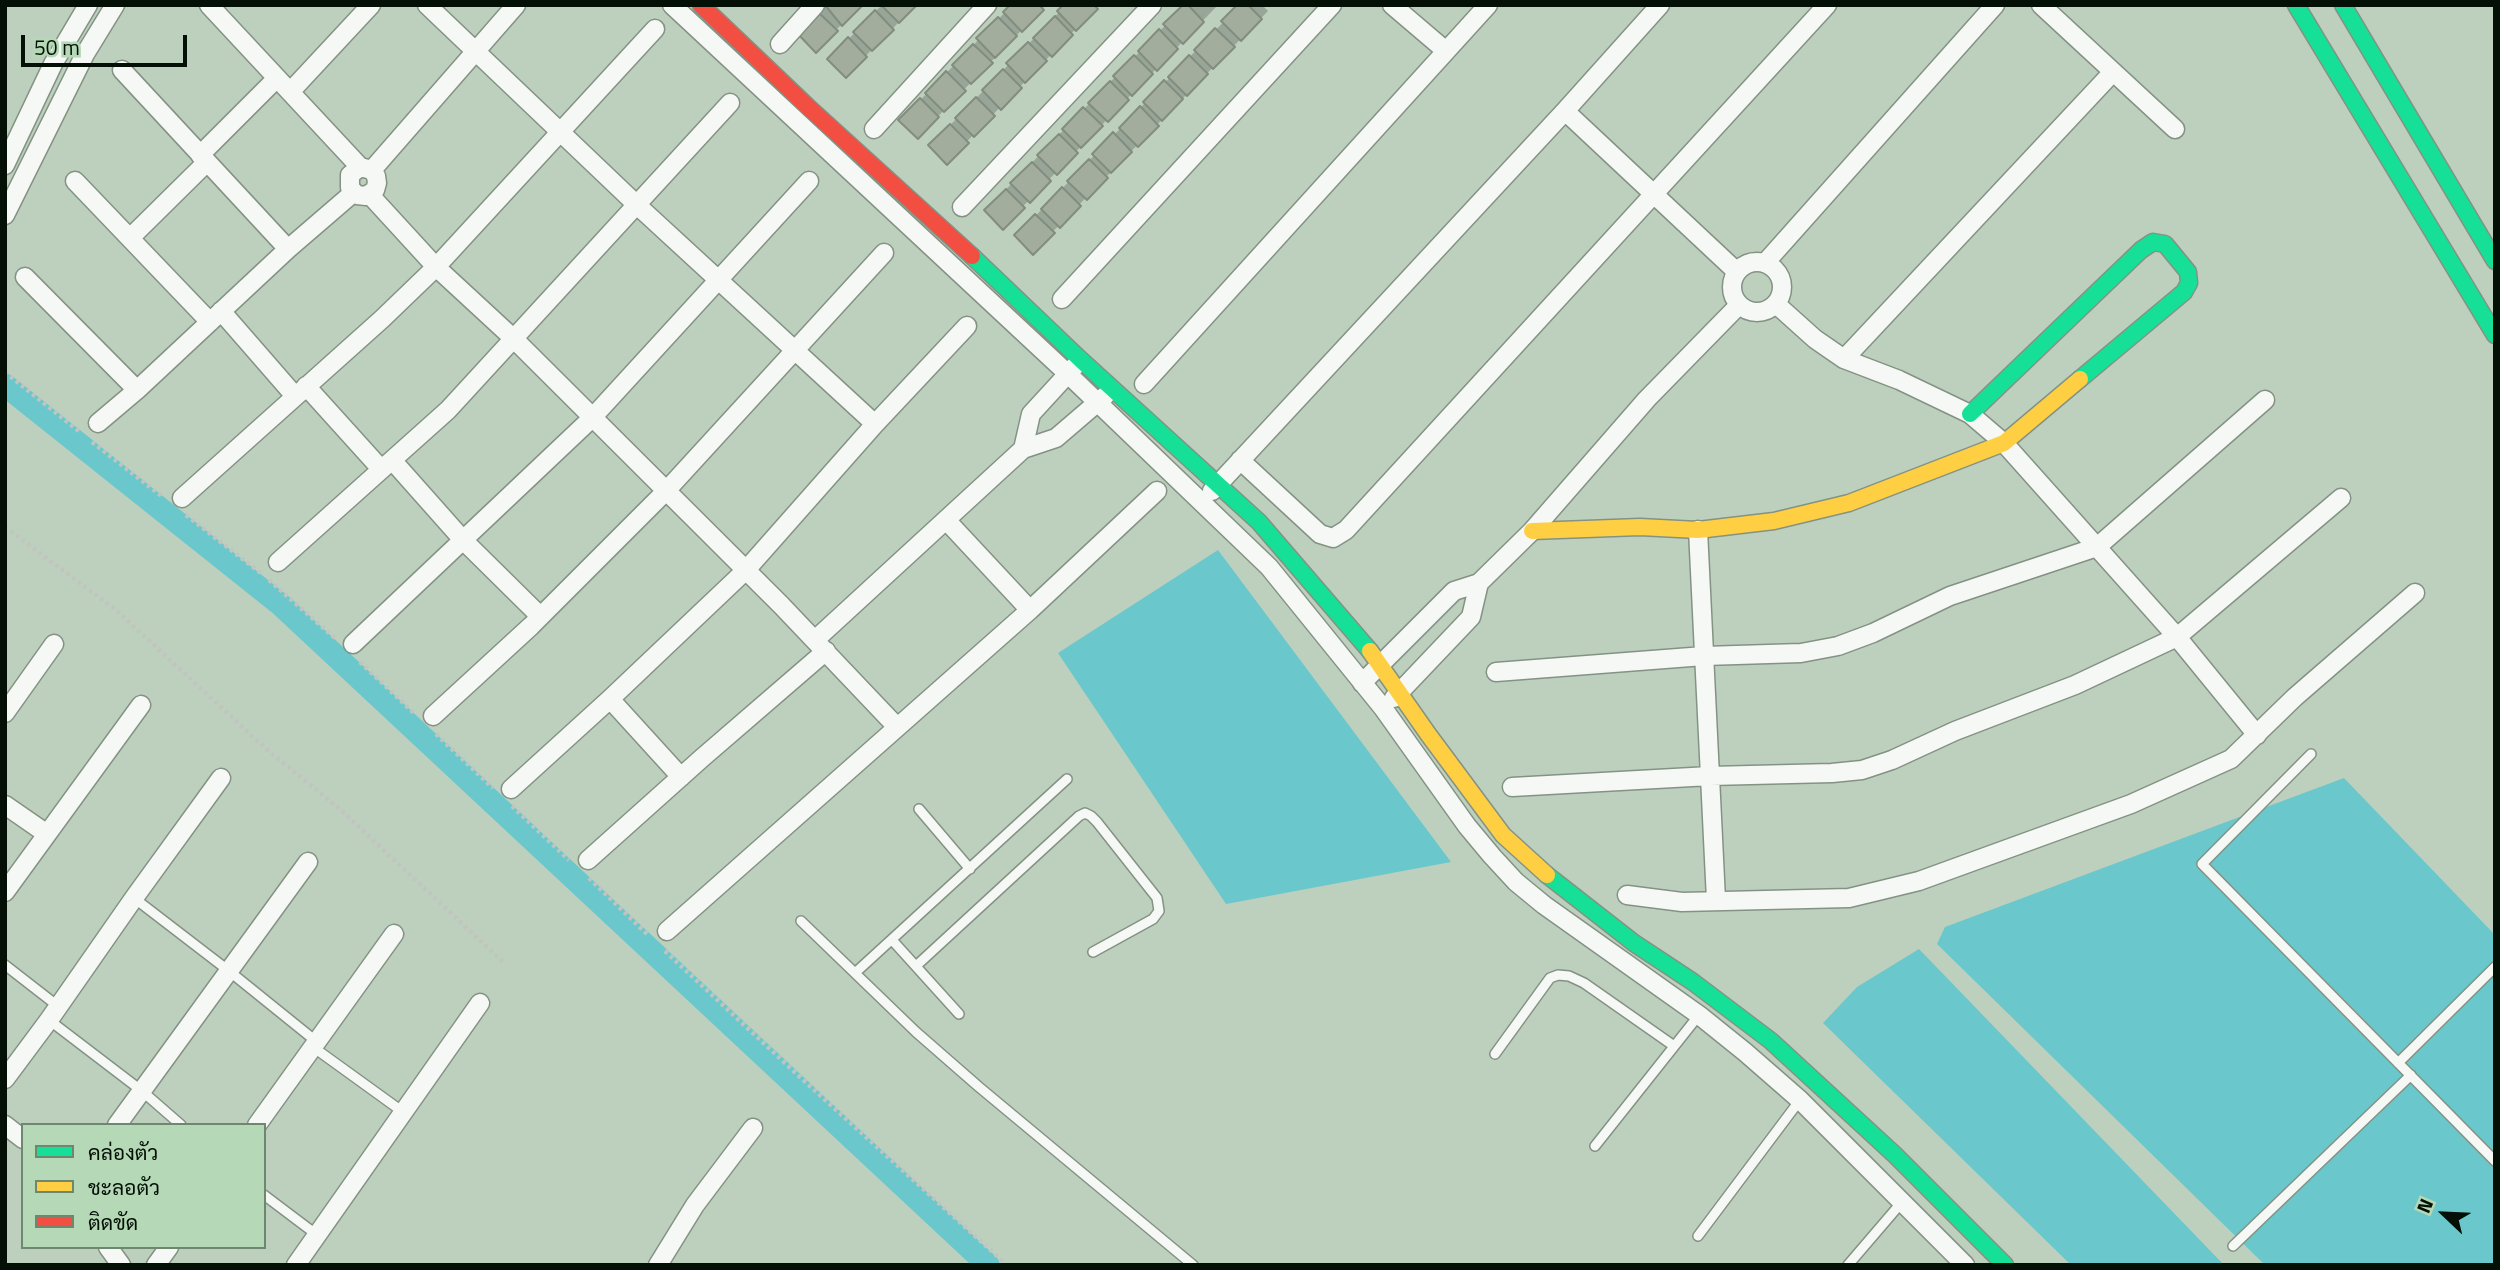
<!DOCTYPE html>
<html>
<head>
<meta charset="utf-8">
<style>
  body { margin:0 }
  #map { position:relative; width:2500px; height:1270px; overflow:hidden; background:#bdd0be; font-family:"Titillium Web",Sarabun,sans-serif }
  canvas { display:block }
  .frame { position:absolute; inset:0; border:7px solid #040f05; pointer-events:none }
  .legend { position:absolute; left:21px; top:1123px; width:245px; height:126px; box-sizing:border-box; background:#b5d8b6; border:2px solid #6e886f; margin:0; padding:9px 12px; list-style:none; font-size:21px; color:#040f05 }
  .legend li { display:flex; align-items:center; gap:14px; height:35px }
  .legend b { width:35px; border:2px solid #6e886f }
  .north { position:absolute; left:2409px; top:1179px; width:70px; height:70px; -webkit-text-stroke:5px #b5d8b6; paint-order:stroke; rotate:293deg; font-size:19px; font-weight:700; line-height:28px; text-align:center; color:#040f05 }
  .north::after { content:''; display:block; margin:auto; width:24px; height:32px; background:#040f05; clip-path:polygon(50% 0,100% 100%,50% 72%,0 100%) }
  .scale { position:absolute; left:21px; top:35px; width:166px; height:32px; box-sizing:border-box; border:4px solid #040f05; border-top:0; padding-left:9px; font-size:21px; line-height:24px; white-space:nowrap; color:#040f05; -webkit-text-stroke:5px #b5d8b6; paint-order:stroke }
</style>
</head>
<body>
<div id="map">
<canvas width="2500" height="1270"></canvas>
<div class="frame"></div>
<ul class="legend">
<li><b style="height:9px;background:#16e098"></b>คล่องตัว</li>
<li><b style="height:9px;background:#ffcf43"></b>ชะลอตัว</li>
<li><b style="height:9px;background:#f24e42"></b>ติดขัด</li>
</ul>
<div class="north">N</div>
<div class="scale">50 m</div>
</div>
<script>
const c = document.querySelector('canvas').getContext('2d');
c.lineJoin = 'round';
function fillPath(path, color) { c.fillStyle = color; c.fill(path, 'evenodd'); }
const shape = rows => new Path2D(rows.map(r => 'M' + r).join(''));
function stroke(path, color, width, dash) { c.strokeStyle = color; c.lineWidth = width; c.lineCap = dash ? 'butt' : 'round'; c.setLineDash(dash || []); c.stroke(path); }
fillPath(shape([
  [1218,550,1451,862,1226,904,1058,653],
  [2344,778,2495,935,2493,1265,2265,1265,1937,944,1945,927],
  [1919,949,2224,1265,2071,1265,1823,1023,1857,987]
]), '#6ac7cb');
fillPath(shape([
  [827,5,843,23,816,50,799,33],
  [882,5,900,21,846,76,829,59],
  [1012,5,1046,5,918,137,901,120],
  [1066,5,1099,5,947,162,931,145],
  [1185,5,1218,5,1003,227,986,210],
  [1240,5,1262,5,1268,11,1033,252,1017,235]
]), '#0003');
stroke(shape([
  [5,385,281,605,988,1265]
]), '#6ac7cb', 23);
const building = shape([
  [825,5,863,5,842,26,825,5],
  [881,5,917,5,899,23,881,5],
  [1010,5,1039,5,1044,10,1022,32,1003,12,1010,5],
  [1063,5,1094,5,1098,9,1076,31,1057,11,1063,5],
  [1183,5,1188,5,1204,22,1183,44,1163,24,1183,5],
  [1237,5,1248,5,1262,19,1241,41,1221,21,1237,5],
  [875,10,894,30,872,51,853,32,875,10],
  [818,12,838,31,816,53,797,33,818,12],
  [1055,16,1073,35,1052,57,1033,38,1055,16],
  [998,17,1017,36,995,58,976,38,998,17],
  [1215,28,1235,47,1213,69,1194,50,1215,28],
  [1159,29,1178,49,1157,71,1138,51,1159,29],
  [848,37,867,57,846,78,827,59,848,37],
  [1028,42,1047,61,1025,83,1006,63,1028,42],
  [973,44,993,63,971,84,952,65,973,44],
  [1134,55,1153,74,1132,96,1113,76,1134,55],
  [1189,55,1208,74,1187,96,1168,77,1189,55],
  [1003,69,1022,88,1001,110,982,90,1003,69],
  [946,71,966,91,944,112,925,93,946,71],
  [1164,80,1183,99,1162,121,1143,102,1164,80],
  [1110,81,1129,100,1108,122,1088,103,1110,81],
  [976,97,995,116,974,137,955,118,976,97],
  [920,98,939,117,918,139,898,120,920,98],
  [1140,106,1159,126,1138,147,1119,128,1140,106],
  [1083,107,1103,126,1081,148,1062,129,1083,107],
  [950,124,969,143,947,165,928,145,950,124],
  [1113,132,1132,152,1111,173,1092,154,1113,132],
  [1059,134,1078,153,1057,175,1037,155,1059,134],
  [1089,159,1108,178,1087,200,1067,181,1089,159],
  [1032,162,1051,181,1030,203,1010,183,1032,162],
  [1062,187,1081,206,1060,228,1041,209,1062,187],
  [1006,189,1025,208,1003,230,984,210,1006,189],
  [1035,214,1055,233,1033,255,1014,235,1035,214]
]);
fillPath(building, '#a2ad9e');
stroke(building, '#828d7e', 2);
const lane = shape([
  [2311,754,2202,864,2495,1161],
  [919,809,970,869],
  [134,898,229,971,317,1042],
  [801,921,916,1032,979,1087,1193,1265],
  [893,941,959,1014],
  [5,965,59,1007],
  [916,966,1079,816,1085,813,1091,816,1097,822,1157,898,1159,911,1153,919,1093,952],
  [855,973,1067,779],
  [49,1020,142,1091,181,1125],
  [313,1047,403,1112],
  [1495,1054,1550,978,1558,975,1569,976,1584,983,1674,1046],
  [2398,1063,2495,967],
  [1595,1146,1699,1015],
  [264,1195,317,1235],
  [1698,1236,1800,1100],
  [2233,1246,2411,1075],
  [1848,1265,1902,1202]
]);
const street = shape([
  [209,5,360,167,372,170,376,176,377,183,375,190,366,196,357,195,350,188,350,175,360,167],
  [427,5,638,206,875,424],
  [672,5,1068,374,1269,567,1383,708,1467,826,1492,856,1516,882,1544,905,1699,1015,1745,1052,1800,1100,1965,1265],
  [1392,5,1446,51],
  [2041,5,2175,129],
  [780,44,815,5],
  [122,70,288,249],
  [290,92,371,5],
  [1565,111,1737,272],
  [874,129,987,5],
  [200,155,277,78],
  [5,165,53,64,88,5],
  [372,170,516,5],
  [75,181,210,322],
  [370,195,436,267,514,339,781,605,897,727],
  [962,207,1152,5],
  [5,215,85,54,115,5],
  [130,238,207,162],
  '1732 287a25 25 0 1 1 50 0a25 25 0 1 1-50 0Z',
  [1765,263,1995,5],
  [25,277,137,390],
  [1062,299,1332,5],
  [1776,304,1815,339,1844,359,1899,380,1970,414,2004,443,2177,637,2257,735],
  [221,311,295,396],
  [1844,359,2112,73],
  [1144,384,1488,5],
  [306,386,381,469],
  [98,423,137,390,288,249,353,193],
  [1023,449,1031,414,1075,366],
  [392,460,463,540,540,616],
  [1240,460,1320,534,1333,538,1346,530,1827,5],
  [1212,491,1565,111,1660,5],
  [182,498,382,319,436,267,655,29],
  [947,521,1030,610],
  [1698,530,1716,900],
  [278,562,448,410,730,103],
  [815,640,1023,449,1056,438,1105,396],
  [353,644,592,418,809,181],
  [1496,672,1704,656,1801,653,1838,646,1873,633,1950,596,2097,547,2265,400],
  [1362,683,1454,591,1479,583,1532,531,1647,399,1739,305],
  [1394,698,1471,617,1479,583],
  [610,699,681,777],
  [5,713,54,644],
  [433,716,531,626,666,491,884,253],
  [1512,787,1710,776,1832,773,1862,770,1892,760,1955,731,2075,685,2177,637,2341,498],
  [511,789,610,699,746,570,875,424,967,326],
  [5,805,47,834],
  [588,860,702,758,826,651],
  [5,892,141,705],
  [1627,895,1682,902,1849,898,1919,881,2131,804,2231,759,2295,697,2415,593],
  [667,931,1030,610,1157,491],
  [5,1079,49,1020,134,898,221,778],
  [5,1125,23,1139],
  [117,1125,308,862],
  [257,1125,394,934],
  [108,1247,121,1265],
  [156,1265,169,1247],
  [296,1265,480,1003],
  [658,1265,695,1205,753,1128]
]);
const fast = shape([
  [2296,5,2495,335],
  [2343,5,2495,261],
  [972,256,1081,360,1259,522,1370,651],
  [1970,414,2141,250,2153,242,2165,244,2188,272,2189,283,2184,292,2080,379],
  [1547,875,1634,943,1693,982,1771,1041,1895,1155,2005,1265]
]);
const slow = shape([
  [1532,531,1640,527,1698,530,1774,521,1849,503,2004,443,2080,379],
  [1370,651,1428,734,1503,835,1547,875]
]);
const jam = shape([
  [701,5,808,107,972,256]
]);
stroke(lane, '#849284', 12);
stroke(street, '#849284', 21);
stroke(fast, '#849284', 19);
stroke(slow, '#849284', 19);
stroke(jam, '#849284', 19);
stroke(shape([
  [5,372,80,432],
  [92,442,163,497],
  [186,515,262,574],
  [5,527,116,610,265,748,341,810,504,963],
  [269,580,336,639],
  [360,662,415,714],
  [436,734,493,788],
  [512,806,569,860],
  [589,878,648,935],
  [665,951,800,1077,1007,1265]
]), '#c0c5c0', 4.5, [3.5, 3.5]);
stroke(lane, '#f5f8f5', 9);
stroke(street, '#f5f8f5', 18);
stroke(fast, '#16e098', 16);
stroke(slow, '#ffcf43', 16);
stroke(jam, '#f24e42', 16);
</script>
</body>
</html>
